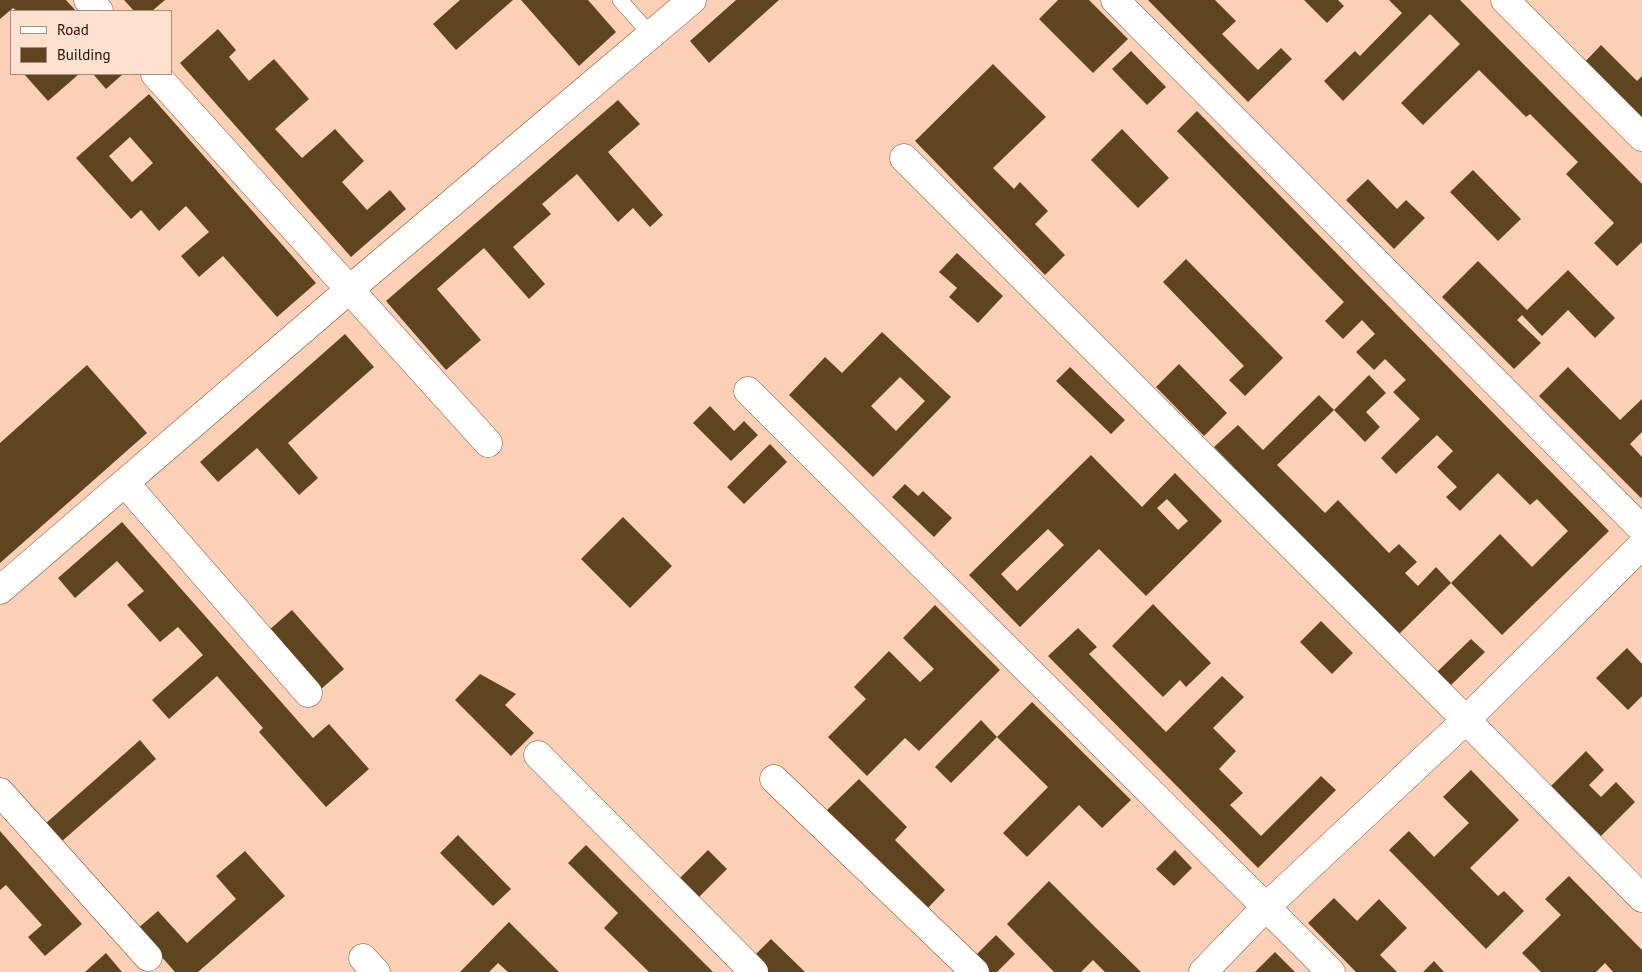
<!DOCTYPE html>
<html>
<head>
<meta charset="utf-8">
<style>
  body { margin:0 }
  #map { position:relative; width:1642px; height:972px; overflow:hidden; background:#fbd0b6; font-family:"PT Sans",sans-serif }
  canvas { display:block }
  .legend { position:absolute; left:10px; top:10px; width:162px; height:65px; box-sizing:border-box; background:#fee0cf; border:1px solid #a88c7c; margin:0; padding:6px 9px; list-style:none; font-size:15px; color:#260d00 }
  .legend li { display:flex; align-items:center; gap:10px; height:25px }
  .legend b { width:25px; border:1px solid #a88c7c }
</style>
</head>
<body>
<div id="map">
<canvas width="1642" height="972"></canvas>
<ul class="legend">
<li><b style="height:6px;background:#fff"></b>Road</li>
<li><b style="height:14px;background:#5f4420"></b>Building</li>
</ul>
</div>
<script>
const c = document.querySelector('canvas').getContext('2d');
c.lineJoin = 'round';
function fillPath(path, color) { c.fillStyle = color; c.fill(path, 'evenodd'); }
const shape = rows => new Path2D(rows.map(r => 'M' + r).join(''));
function stroke(path, color, width, dash) { c.strokeStyle = color; c.lineWidth = width; c.lineCap = dash ? 'butt' : 'round'; c.setLineDash(dash || []); c.stroke(path); }
fillPath(shape([
  [0,0,66,0,76,11,17,11,13,8,0,19],
  [124,0,165,0,152,11,134,11],
  [460,0,513,0,456,50,433,24],
  [521,0,588,0,616,32,579,66],
  [736,0,779,0,709,63,690,41],
  [1058,0,1089,0,1128,39,1093,73,1039,19],
  [1148,0,1215,0,1236,21,1222,34,1258,70,1281,48,1292,59,1248,102],
  [1304,0,1338,0,1344,6,1327,23],
  [1389,0,1460,0,1642,184,1642,242,1617,266,1594,243,1614,223,1566,174,1578,162,1530,114,1526,117,1479,70,1423,125,1401,103,1460,44,1430,14,1343,101,1324,81,1355,51,1360,56,1402,13],
  [218,29,236,50,229,57,249,81,274,59,309,99,275,129,302,158,335,129,364,161,342,182,367,210,390,190,406,209,351,257,180,63],
  [1601,45,1637,81,1642,76,1642,123,1583,64],
  [1131,51,1166,87,1147,105,1112,69],
  [993,64,1046,117,993,168,1014,189,1020,182,1048,211,1035,224,1065,255,1045,275,915,141],
  [24,74,79,74,48,101],
  [93,74,123,74,106,89],
  [149,94,316,283,277,317,223,256,199,277,181,256,209,232,186,206,159,231,141,210,131,219,76,158],
  [130,137,153,163,132,182,109,156],
  [618,100,640,124,608,152,663,215,650,227,633,208,618,222,577,174,542,204,551,214,513,247,545,284,529,299,484,248,437,289,481,340,446,370,386,301],
  [1197,111,1609,531,1502,635,1451,583,1398,635,1214,447,1238,425,1263,450,1319,395,1334,410,1277,465,1325,513,1338,500,1389,553,1399,544,1417,562,1405,573,1418,586,1436,567,1451,583,1500,534,1532,567,1568,531,1537,499,1530,505,1498,473,1460,511,1446,497,1457,487,1437,467,1453,451,1437,435,1396,474,1381,458,1420,419,1393,392,1406,380,1385,359,1374,370,1356,352,1375,334,1362,320,1343,339,1325,321,1344,302,1177,131],
  [1122,129,1169,178,1138,208,1091,160],
  [1473,170,1521,219,1498,241,1450,192],
  [1368,179,1397,209,1406,200,1425,218,1394,249,1346,200],
  [957,253,1003,296,978,323,949,297,957,288,939,272],
  [1186,259,1283,358,1245,396,1229,380,1244,366,1163,282],
  [1478,261,1527,310,1568,270,1615,318,1595,338,1568,310,1542,336,1522,315,1517,320,1541,343,1514,369,1442,297],
  [882,332,951,397,873,477,789,395,825,357,842,373],
  [900,377,925,401,896,431,871,406],
  [345,334,374,367,288,443,318,478,299,495,257,448,218,482,200,462],
  [1179,364,1227,413,1204,436,1156,387],
  [87,365,147,433,0,563,0,443],
  [1070,367,1125,420,1111,434,1056,381],
  [1568,367,1620,420,1642,399,1642,432,1630,444,1642,457,1642,496,1641,498,1539,396],
  [1369,375,1386,393,1366,412,1380,427,1365,442,1334,410],
  [710,406,734,431,744,421,758,435,731,461,693,423],
  [770,444,787,462,744,504,727,487],
  [1091,455,1142,507,1175,473,1222,521,1146,596,1099,549,1020,627,969,575],
  [1167,499,1188,521,1178,530,1157,508],
  [1048,529,1064,545,1017,591,1001,574],
  [905,484,918,496,923,491,952,518,934,537,892,497],
  [623,517,672,566,630,608,581,559],
  [122,522,313,738,329,724,369,769,326,807,259,732,263,728,217,676,169,719,152,700,203,655,178,627,160,642,127,605,144,591,117,561,75,598,58,578],
  [1153,604,1211,663,1186,687,1180,680,1163,697,1112,646],
  [935,605,1000,670,919,751,905,738,867,776,828,737,866,699,854,687,889,651,920,682,934,669,903,638],
  [292,610,344,669,320,690,268,631],
  [1321,621,1353,653,1332,674,1300,642],
  [1078,628,1097,647,1089,654,1166,732,1222,676,1244,697,1213,728,1236,751,1219,769,1243,793,1230,805,1261,836,1321,776,1336,790,1258,868,1048,656],
  [1471,639,1485,652,1449,687,1436,673],
  [1627,648,1642,664,1642,696,1628,710,1596,678],
  [480,674,516,694,505,705,534,733,511,756,455,700],
  [1032,702,1131,800,1102,828,1079,805,1027,857,1003,833,1048,787,997,737],
  [981,720,997,737,951,783,935,767],
  [140,740,156,759,61,842,45,824],
  [1586,751,1604,770,1589,785,1601,797,1616,782,1635,802,1601,836,1551,786],
  [1471,770,1519,820,1470,868,1498,896,1504,891,1524,911,1486,949,1389,850,1409,831,1434,857,1469,823,1443,797],
  [859,779,907,827,895,840,945,890,926,910,826,811],
  [0,831,82,924,45,956,28,937,42,925,6,885,0,890],
  [458,835,511,889,493,906,440,853],
  [586,845,713,972,649,972,604,928,618,913,568,863],
  [708,850,727,869,699,897,680,878],
  [1175,850,1192,868,1174,886,1156,869],
  [245,851,285,896,198,972,175,972,137,929,158,911,187,943,236,899,216,876],
  [1569,876,1642,950,1642,972,1613,972,1605,963,1596,972,1541,972,1522,953,1561,915,1545,899],
  [1049,881,1097,929,1141,972,1105,972,1093,960,1081,972,1054,972,1007,924],
  [1334,898,1357,921,1379,899,1407,928,1380,955,1397,972,1356,972,1308,923],
  [509,922,559,972,508,972,498,963,489,972,460,972],
  [996,935,1015,954,997,972,987,972,973,958],
  [771,939,805,972,766,972,752,958],
  [1275,952,1295,972,1255,972],
  [106,953,122,972,85,972],
  [1434,961,1444,972,1423,972]
]), '#5f4420');
const lane = shape([
  [620,0,651,35]
]);
const street = shape([
  [88,0,99,11],
  [1115,0,1642,529],
  [1505,0,1642,137],
  [155,74,488,443],
  [904,158,1466,720,1642,898],
  [748,391,1331,972],
  [125,483,308,693],
  [0,590,350,289,692,0],
  [538,755,754,972],
  [774,779,975,972],
  [0,792,148,957],
  [363,958,376,972],
  [1203,972,1267,906,1466,720,1642,545]
]);
stroke(lane, '#884a20', 16);
stroke(street, '#884a20', 29);
stroke(lane, '#fff', 15);
stroke(street, '#fff', 28);
</script>
</body>
</html>
